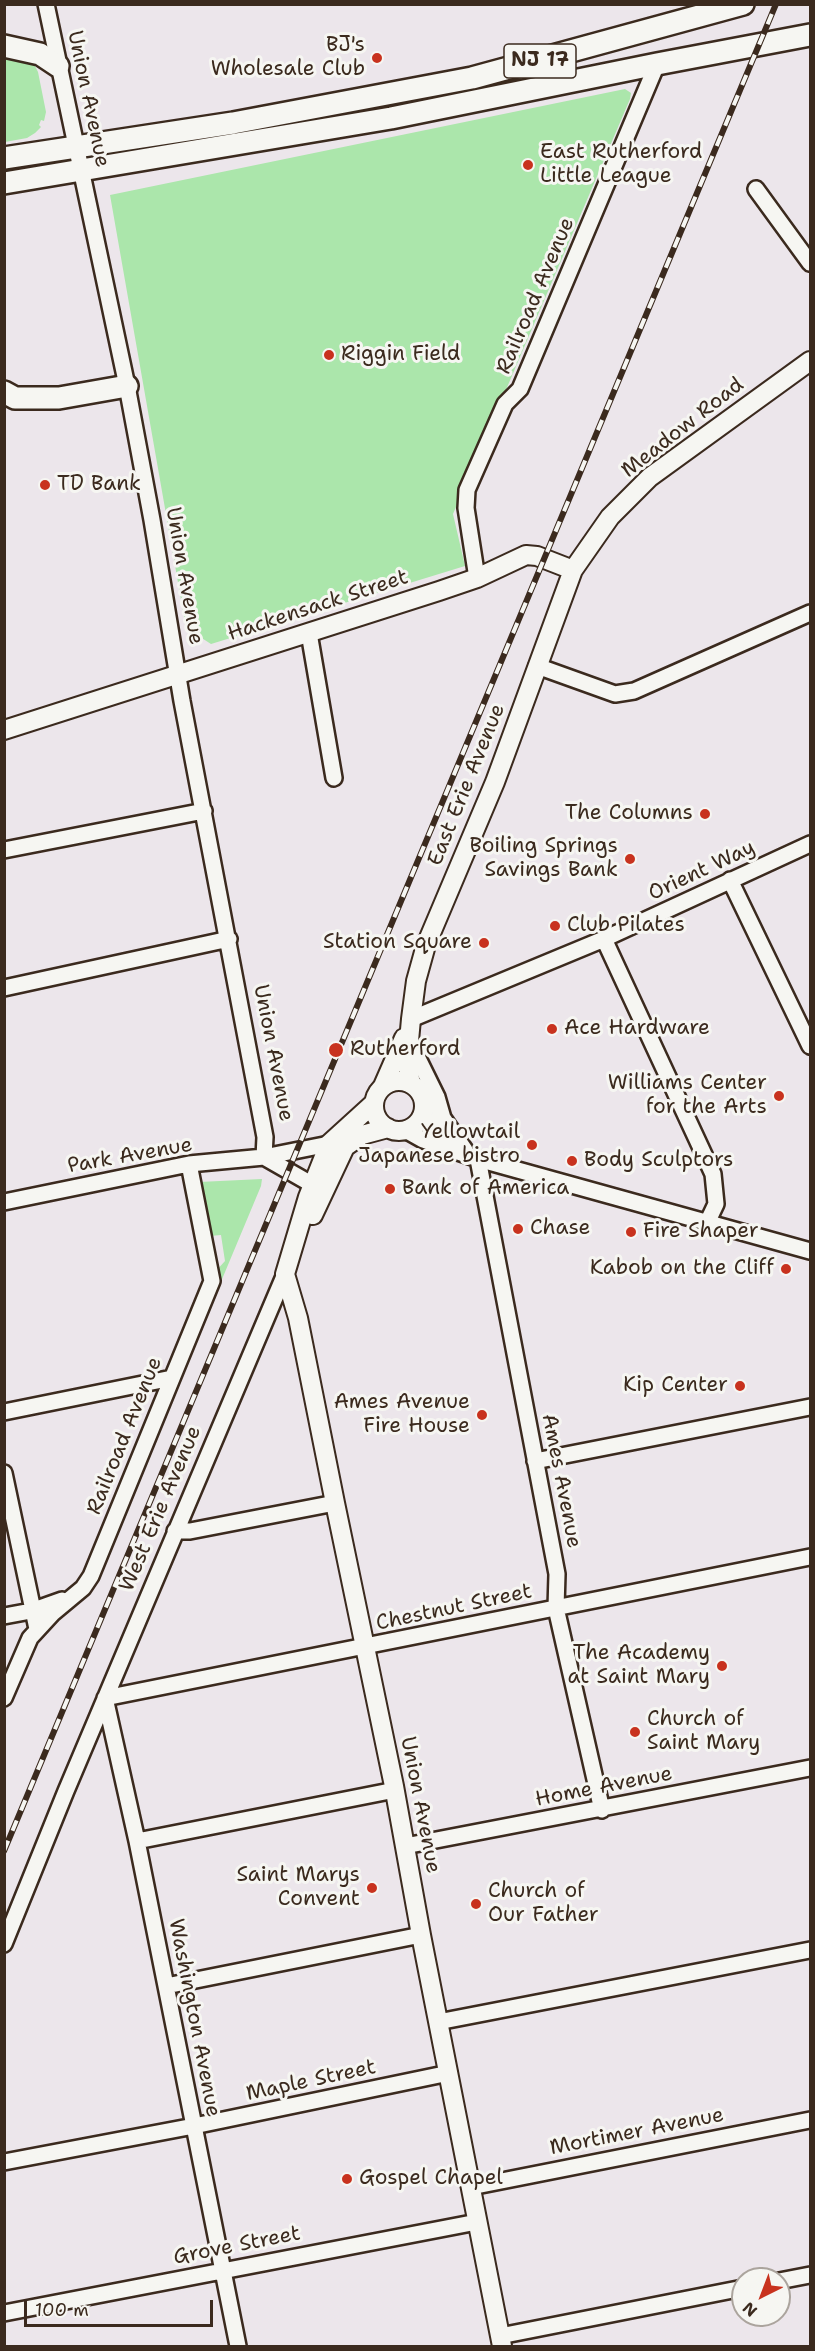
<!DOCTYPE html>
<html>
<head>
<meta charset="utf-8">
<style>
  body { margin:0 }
  #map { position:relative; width:815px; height:2351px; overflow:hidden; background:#ece6eb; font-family:"Shantell Sans",sans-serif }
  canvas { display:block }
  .frame { position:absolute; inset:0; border:6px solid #3b2a1e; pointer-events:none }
  .north { position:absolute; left:731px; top:2267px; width:60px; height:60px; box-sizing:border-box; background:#f6f6f2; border:2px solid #aba49d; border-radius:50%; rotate:222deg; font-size:16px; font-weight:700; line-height:24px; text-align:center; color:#3b2a1e }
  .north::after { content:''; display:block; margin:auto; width:21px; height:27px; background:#c8321e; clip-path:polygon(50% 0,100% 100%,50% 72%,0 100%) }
  .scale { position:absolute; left:24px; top:2300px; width:189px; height:27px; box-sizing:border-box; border:3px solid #3b2a1e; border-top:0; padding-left:8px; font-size:18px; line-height:21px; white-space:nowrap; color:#3b2a1e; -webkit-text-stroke:4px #f6f6f2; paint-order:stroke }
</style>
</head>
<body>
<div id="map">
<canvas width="815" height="2351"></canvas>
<div class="frame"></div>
<div class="north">N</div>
<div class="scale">100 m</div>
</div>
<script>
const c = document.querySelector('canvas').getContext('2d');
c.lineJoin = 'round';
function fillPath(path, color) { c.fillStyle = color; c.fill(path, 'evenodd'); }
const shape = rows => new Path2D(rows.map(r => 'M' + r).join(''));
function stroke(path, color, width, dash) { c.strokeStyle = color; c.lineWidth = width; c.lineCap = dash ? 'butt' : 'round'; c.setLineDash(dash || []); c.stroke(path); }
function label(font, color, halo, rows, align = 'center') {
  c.font = font + ' "Shantell Sans",sans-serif'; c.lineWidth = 6; c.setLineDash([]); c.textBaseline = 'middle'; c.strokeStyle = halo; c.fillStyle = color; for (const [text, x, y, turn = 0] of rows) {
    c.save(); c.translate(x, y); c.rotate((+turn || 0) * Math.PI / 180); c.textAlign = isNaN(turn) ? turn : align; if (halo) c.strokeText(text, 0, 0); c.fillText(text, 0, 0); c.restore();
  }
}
fillPath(shape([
  [5,54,31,60,34,64,38,72,46,112,44,121,41,120,39,125,41,127,35,133,27,138,5,142],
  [625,89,631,93,630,99,453,514,465,566,211,644,186,628,110,195],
  [262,1179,261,1186,220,1284,216,1282,215,1272,225,1261,221,1235,210,1236,199,1182]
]), '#abe6ab');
const minor = shape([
  [46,4,127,386,152,520,182,701,265,1137,264,1157],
  [756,189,810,263],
  [477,578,466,508,467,490,505,404,520,389,657,64],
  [309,633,334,778],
  [537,666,615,694,634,691,810,613],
  [4,850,204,811],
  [730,880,810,1046],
  [604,939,713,1174,716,1204,707,1223],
  [4,988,229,939],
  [411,1019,604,939,810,844],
  [409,1040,437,1097,443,1118,465,1150],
  [424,1108,432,1122,451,1140],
  [407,1131,423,1140,478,1159,810,1251],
  [264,1157,313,1185],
  [478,1159,557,1574,556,1608,602,1810],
  [4,1202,189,1164,264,1157,329,1144],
  [4,1412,172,1378],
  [535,1461,810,1407],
  [4,1473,37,1629],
  [175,1531,190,1531,335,1503],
  [4,1616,31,1611,62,1600],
  [4,1698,30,1638,53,1613,83,1588,91,1576,212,1281,189,1164],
  [137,1841,395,1790],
  [405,1846,810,1768],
  [4,1944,66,1791,285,1274],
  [166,1986,421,1935],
  [438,2022,810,1950],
  [4,2162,194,2126,449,2073],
  [471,2187,810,2120],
  [779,2281,810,2275],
  [4,2313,477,2222],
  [500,2336,743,2288],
  [238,2346,137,1841,105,1698,810,1557]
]);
const major = shape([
  [4,730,439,591,477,578,526,555,537,556,573,570],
  '374 1106a25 25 0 1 1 50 0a25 25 0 1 1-50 0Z',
  [411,1084,407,1063,411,1019,416,981,426,945,495,782,573,570,610,517,650,477,810,361],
  [383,1086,404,1038],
  [313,1215,345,1147,362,1135,388,1128],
  [285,1274,298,1318,335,1503,394,1786,421,1935,502,2346],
  [285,1274,308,1197,329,1144,373,1104]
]);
const highway = shape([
  [4,46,40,54,58,66],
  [4,158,233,123,472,78,743,4],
  [4,183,391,118,657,64,810,35],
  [4,392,15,398,59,398,127,386]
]);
stroke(minor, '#3b2a1e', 20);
stroke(major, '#3b2a1e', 22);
stroke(highway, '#3b2a1e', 26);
stroke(minor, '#f6f6f2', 15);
stroke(major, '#f6f6f2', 18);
stroke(highway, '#f6f6f2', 21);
const rail = shape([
  [4,1851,776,4]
]);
stroke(rail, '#3b2a1e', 6);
stroke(rail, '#f6f6f2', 4, [11]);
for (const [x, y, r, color] of [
  [377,58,6,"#c8321e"],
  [528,165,6,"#c8321e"],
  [329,355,6,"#c8321e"],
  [45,485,6,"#c8321e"],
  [705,814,6,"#c8321e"],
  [630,859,6,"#c8321e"],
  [555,926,6,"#c8321e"],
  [484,943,6,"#c8321e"],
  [552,1029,6,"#c8321e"],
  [336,1050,8,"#c8321e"],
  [779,1096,6,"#c8321e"],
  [532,1145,6,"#c8321e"],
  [572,1161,6,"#c8321e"],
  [390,1189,6,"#c8321e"],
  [518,1229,6,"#c8321e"],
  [631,1232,6,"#c8321e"],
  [786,1269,6,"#c8321e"],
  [740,1386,6,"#c8321e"],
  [482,1415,6,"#c8321e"],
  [722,1666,6,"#c8321e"],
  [635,1732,6,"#c8321e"],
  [372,1888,6,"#c8321e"],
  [476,1904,6,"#c8321e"],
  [347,2179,6,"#c8321e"]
]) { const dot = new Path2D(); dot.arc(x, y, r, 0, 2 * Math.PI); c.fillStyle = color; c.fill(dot); stroke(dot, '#f6f6f2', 2); }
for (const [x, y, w] of [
  [540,61,72]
]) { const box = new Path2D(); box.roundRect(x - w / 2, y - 17, w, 34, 4.5); c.fillStyle = '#f6f6f2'; c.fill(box); stroke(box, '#3b2a1e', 1.5); }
label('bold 20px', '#3b2a1e', null, [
  ["NJ 17",540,61]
]);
label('21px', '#3b2a1e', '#f6f6f2', [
  ["BJ's",365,46,"right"],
  ["Wholesale Club",365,70,"right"],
  ["East Rutherford",540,153],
  ["Little League",540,177],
  ["Riggin Field",341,355],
  ["TD Bank",57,485],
  ["The Columns",693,814,"right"],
  ["Boiling Springs",618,847,"right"],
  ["Savings Bank",618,871,"right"],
  ["Club Pilates",567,926],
  ["Station Square",472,943,"right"],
  ["Ace Hardware",564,1029],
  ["Rutherford",350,1050],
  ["Williams Center",767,1084,"right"],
  ["for the Arts",767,1108,"right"],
  ["Yellowtail",520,1133,"right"],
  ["Japanese bistro",520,1157,"right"],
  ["Body Sculptors",584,1161],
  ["Bank of America",402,1189],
  ["Chase",530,1229],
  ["Fire Shaper",643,1232],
  ["Kabob on the Cliff",774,1269,"right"],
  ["Kip Center",728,1386,"right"],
  ["Ames Avenue",470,1403,"right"],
  ["Fire House",470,1427,"right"],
  ["The Academy",710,1654,"right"],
  ["at Saint Mary",710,1678,"right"],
  ["Church of",647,1720],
  ["Saint Mary",647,1744],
  ["Saint Marys",360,1876,"right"],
  ["Convent",360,1900,"right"],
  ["Church of",488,1892],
  ["Our Father",488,1916],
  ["Gospel Chapel",359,2179]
], 'left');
label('21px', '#3b2a1e', '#f6f6f2', [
  ["Union Avenue",88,99,78],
  ["Railroad Avenue",536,296,-67],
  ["Meadow Road",683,428,-38],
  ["Union Avenue",184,576,80],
  ["Hackensack Street",318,606,-18],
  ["East Erie Avenue",467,785,-68],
  ["Orient Way",702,871,-25],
  ["Union Avenue",273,1053,79],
  ["Park Avenue",130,1156,-10],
  ["Railroad Avenue",125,1436,-68],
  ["Ames Avenue",561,1481,79],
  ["West Erie Avenue",161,1509,-67],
  ["Chestnut Street",454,1608,-12],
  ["Home Avenue",604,1787,-11],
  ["Union Avenue",420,1805,79],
  ["Washington Avenue",194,2018,79],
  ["Maple Street",311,2081,-12],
  ["Mortimer Avenue",637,2132,-11],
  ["Grove Street",237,2246,-11]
]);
</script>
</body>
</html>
